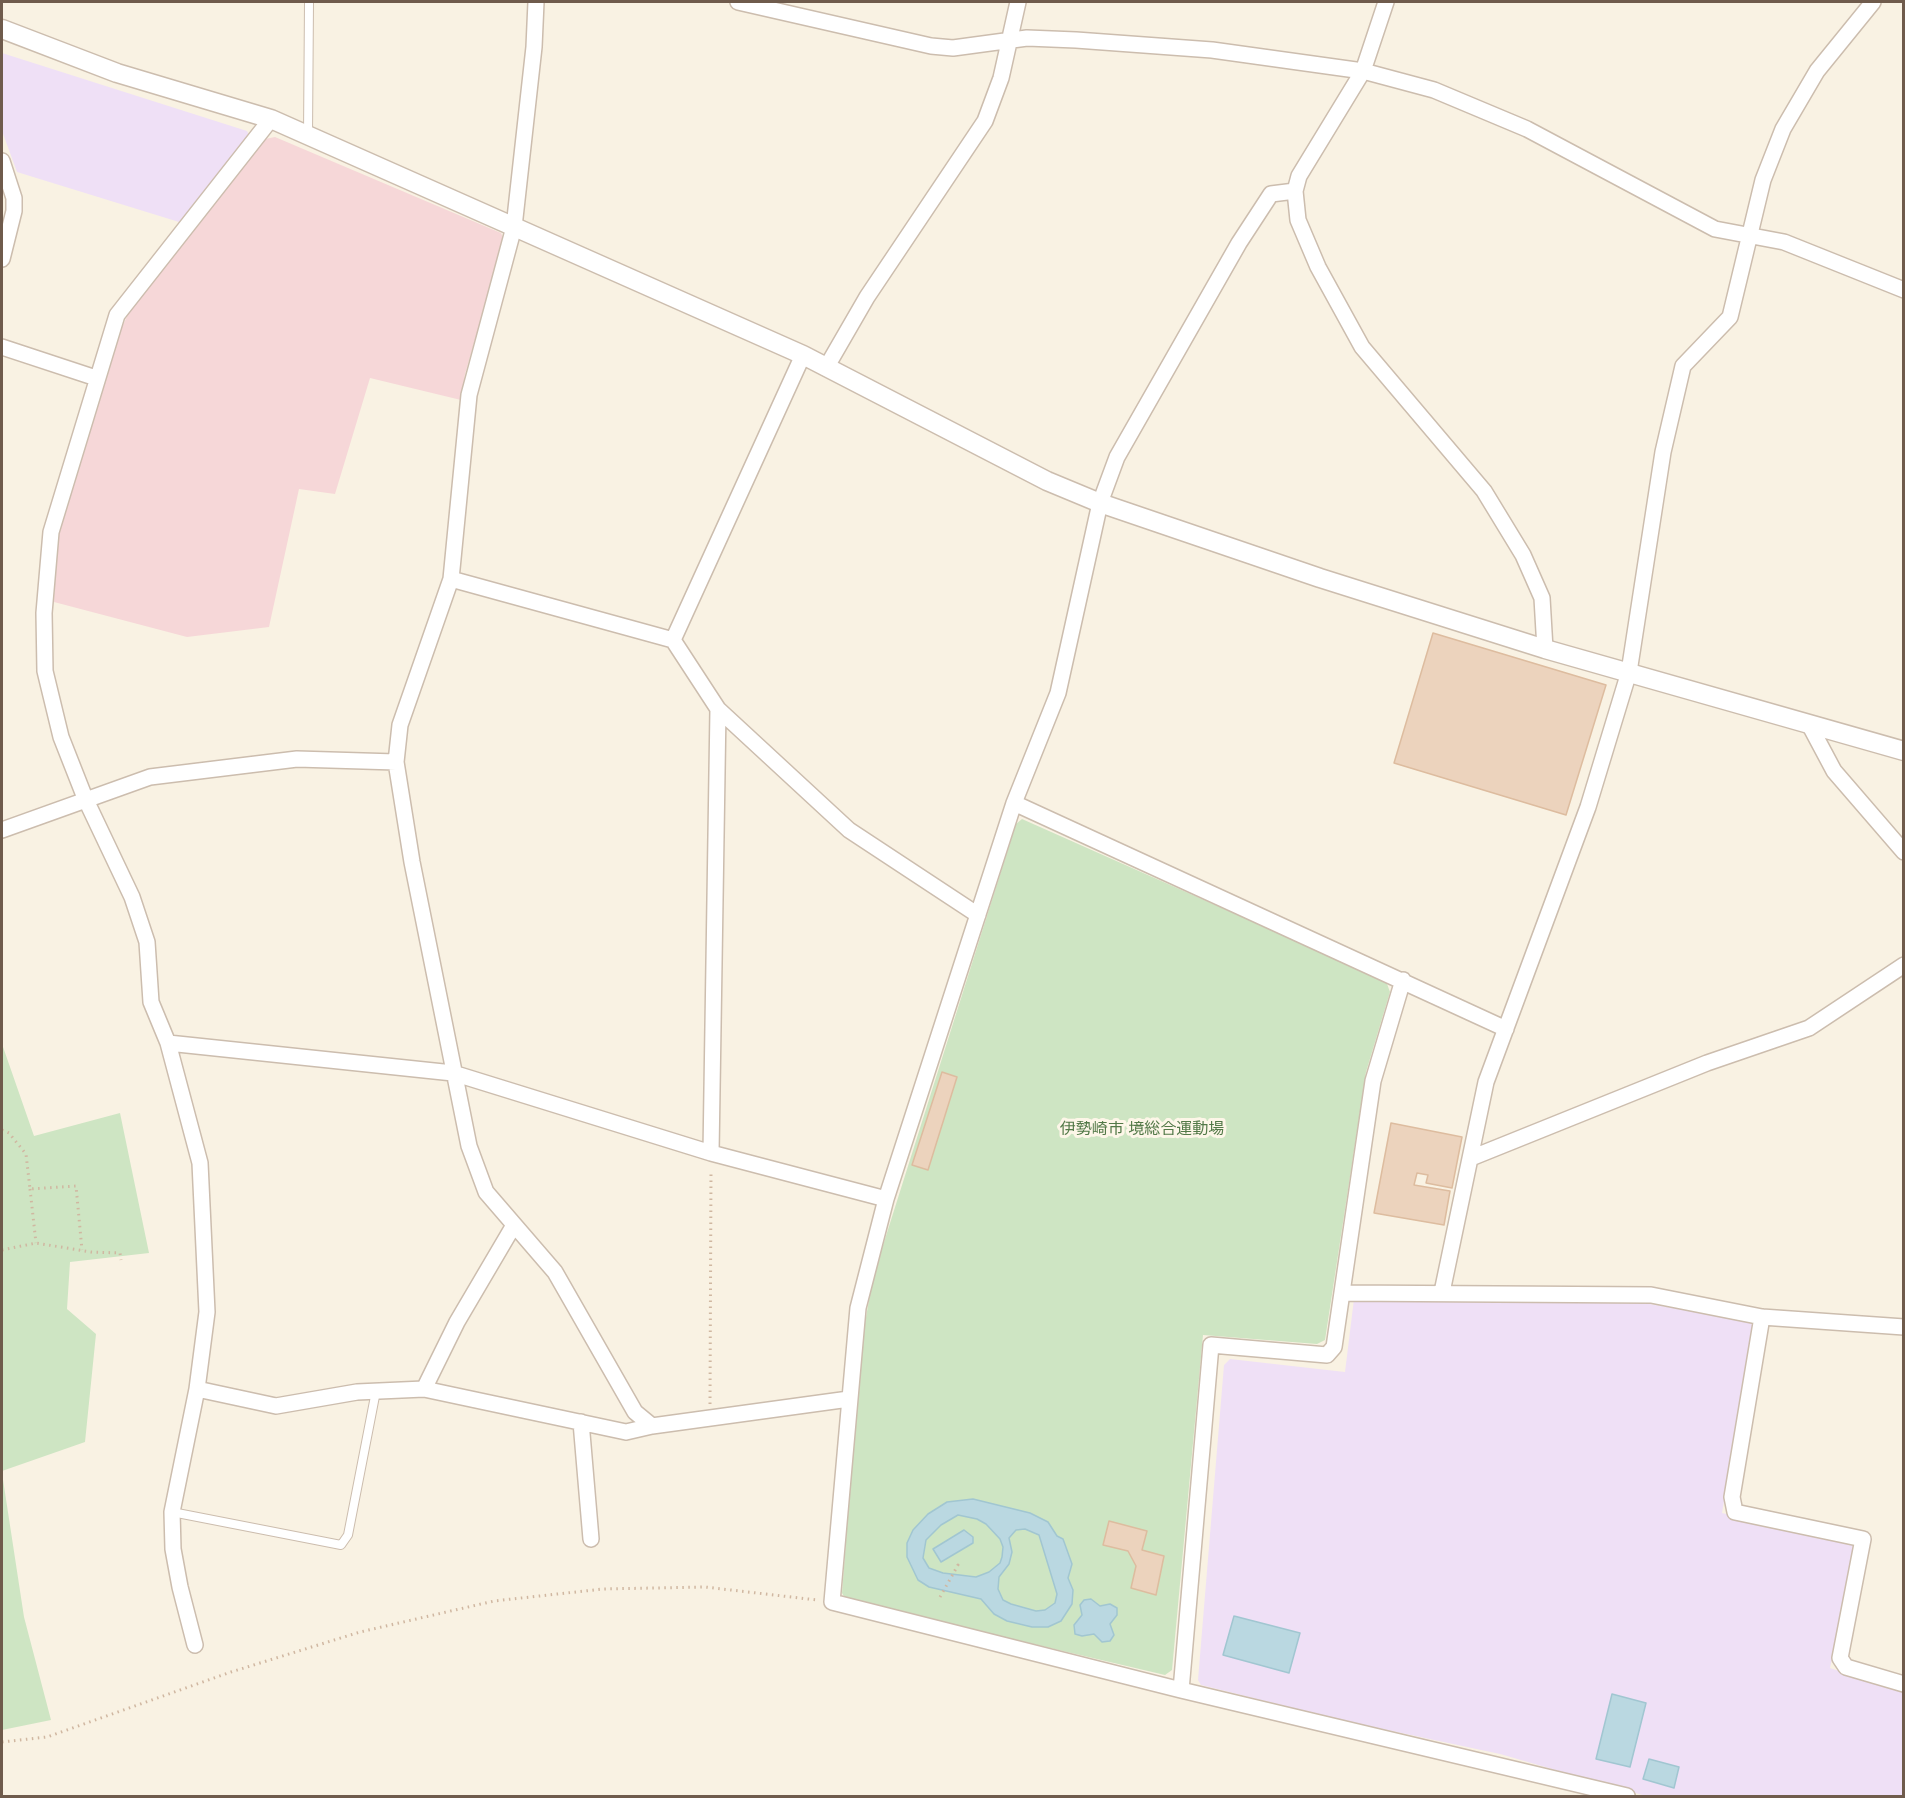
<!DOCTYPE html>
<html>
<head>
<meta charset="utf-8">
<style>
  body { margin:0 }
  #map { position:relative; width:1905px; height:1798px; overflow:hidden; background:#f9f2e3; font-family:Inter,sans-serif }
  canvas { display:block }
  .frame { position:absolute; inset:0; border:3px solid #6f5b4c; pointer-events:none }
</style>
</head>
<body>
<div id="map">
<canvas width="1905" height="1798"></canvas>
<div class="frame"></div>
</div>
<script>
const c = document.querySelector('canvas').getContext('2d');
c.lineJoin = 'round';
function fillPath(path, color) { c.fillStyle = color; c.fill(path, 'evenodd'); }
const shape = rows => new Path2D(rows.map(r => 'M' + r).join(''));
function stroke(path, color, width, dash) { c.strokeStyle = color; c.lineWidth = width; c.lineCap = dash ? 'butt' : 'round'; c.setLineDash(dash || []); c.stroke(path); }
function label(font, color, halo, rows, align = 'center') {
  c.font = font + ' Inter,"Noto Sans JP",sans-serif'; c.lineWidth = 6; c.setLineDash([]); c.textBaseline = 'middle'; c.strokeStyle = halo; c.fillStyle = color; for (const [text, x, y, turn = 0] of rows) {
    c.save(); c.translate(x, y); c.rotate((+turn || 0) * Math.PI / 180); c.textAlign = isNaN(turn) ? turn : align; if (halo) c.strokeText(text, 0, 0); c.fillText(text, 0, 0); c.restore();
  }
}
fillPath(shape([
  [2,53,247,131,250,137,179,222,17,172,2,131],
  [1354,1299,1593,1299,1650,1304,1751,1321,1753,1329,1722,1513,1852,1545,1855,1553,1830,1668,1903,1692,1903,1796,1646,1796,1500,1754,1345,1721,1201,1685,1198,1680,1224,1365,1230,1359,1345,1372]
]), '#efe0f6');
fillPath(shape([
  [275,137,501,233,504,240,465,374,461,400,370,378,335,494,299,489,269,627,187,637,54,602,56,535,112,349,129,312,265,139]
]), '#f6d7d8');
fillPath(shape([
  [1022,819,1386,981,1390,992,1366,1072,1325,1340,1317,1344,1203,1335,1172,1670,1165,1675,846,1600,842,1593,861,1346,873,1277,1016,824],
  [2,1044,34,1136,120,1113,149,1253,70,1262,67,1309,96,1334,85,1442,2,1471],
  [2,1473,24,1617,51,1720,2,1730]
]), '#cee5c3');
const water = shape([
  [973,1499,1030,1513,1048,1522,1057,1536,1063,1539,1072,1564,1068,1578,1073,1590,1072,1604,1061,1621,1048,1627,1032,1627,1007,1621,994,1614,981,1599,929,1587,918,1580,907,1557,907,1543,913,1530,928,1514,947,1502,973,1499],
  [958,1515,977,1519,986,1524,1000,1539,1003,1547,1002,1557,1000,1563,989,1572,976,1577,943,1573,929,1568,923,1558,926,1540,941,1525,958,1515],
  [1025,1529,1039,1535,1057,1594,1055,1603,1045,1610,1036,1611,1011,1604,1003,1600,998,1589,999,1577,1009,1564,1012,1552,1009,1538,1016,1530,1025,1529],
  [964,1530,973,1537,973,1543,941,1562,933,1549,964,1530],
  [1091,1599,1100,1606,1110,1604,1117,1608,1117,1615,1110,1624,1114,1635,1110,1641,1102,1642,1094,1634,1082,1636,1075,1634,1074,1625,1082,1615,1080,1605,1084,1600,1091,1599],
  [1234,1616,1300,1633,1289,1673,1223,1655,1234,1616],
  [1612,1694,1646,1703,1630,1767,1596,1759,1612,1694],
  [1649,1759,1679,1767,1674,1788,1643,1779,1649,1759]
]);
fillPath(water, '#bad8e1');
stroke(water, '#a1c6d1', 1.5);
const building = shape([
  [1433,633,1606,685,1566,815,1394,763,1433,633],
  [942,1072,957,1077,928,1170,912,1165,942,1072],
  [1391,1123,1462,1137,1452,1188,1426,1183,1428,1175,1417,1173,1414,1185,1450,1191,1444,1225,1374,1213,1391,1123],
  [1109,1521,1147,1531,1142,1550,1164,1556,1156,1595,1131,1588,1136,1566,1128,1551,1103,1545,1109,1521]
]);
fillPath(building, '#ecd3bd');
stroke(building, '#ddbc9f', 1.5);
const service = shape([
  [308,135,309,2],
  [172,1512,341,1545,348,1535,376,1391]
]);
const minor = shape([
  [536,2,534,47,514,227,469,395,451,579,400,725,396,762,412,862,469,1146,486,1192,555,1272,635,1412,652,1426,849,1399],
  [738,2,931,46,953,48,1027,38,1076,40,1212,50,1363,71,1434,90,1527,129,1715,229,1784,242,1904,290],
  [1386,2,1363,71,1299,176,1295,191,1298,220,1318,267,1362,347,1484,491,1523,555,1542,598,1545,649],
  [2,161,14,198,14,211,2,259],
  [1295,191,1271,194,1239,243,1117,457,1100,503,1058,693,1014,803,886,1199,858,1308,832,1602,1181,1690,1627,1796],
  [2,347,96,378],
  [826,368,867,297,985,121,1001,78,1018,2],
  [451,579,673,640,718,709,849,830,978,915],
  [673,640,803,355],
  [1810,726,1834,771,1904,852],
  [1014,803,1506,1029],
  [2,830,150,777,297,759,396,762],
  [168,1043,453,1073,711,1153,886,1199],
  [711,1153,718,709],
  [1471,1158,1707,1063,1809,1028,1904,965],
  [1442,1292,1486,1082,1588,807,1629,672,1663,452,1683,366,1730,317,1763,180,1783,129,1817,71,1873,2],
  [1342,1293,1651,1295,1762,1317,1904,1327],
  [1762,1317,1732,1497,1735,1512,1863,1539,1840,1658,1846,1667,1904,1684],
  [197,1389,276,1406,357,1392,424,1389,626,1432,652,1426],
  [424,1389,457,1322,514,1225],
  [581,1422,591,1539],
  [195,1645,180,1587,173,1549,172,1512,197,1389,207,1312,200,1163,168,1043,151,1002,147,942,132,897,85,798,61,737,45,671,44,613,51,532,117,315,271,119],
  [1181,1690,1211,1345,1327,1355,1334,1347,1373,1081,1403,980]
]);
const tertiary = shape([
  [2,29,117,73,271,119,803,355,1047,481,1100,503,1320,578,1545,649,1904,751]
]);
stroke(service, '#ccbdae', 10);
stroke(minor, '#ccbdae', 18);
stroke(tertiary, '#ccbdae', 21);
stroke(shape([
  [2,1130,9,1133,26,1154,30,1189,76,1186,82,1250],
  [30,1189,36,1243],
  [2,1250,36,1243,91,1252,120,1253,121,1260],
  [710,1404,711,1170],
  [940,1597,958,1565,948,1583],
  [2,1742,47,1737,231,1672,360,1632,494,1601,603,1589,705,1587,817,1600]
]), '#d0b7a1', 3, [1.5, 4.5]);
stroke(service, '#fff', 8);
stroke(minor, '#fff', 15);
stroke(tertiary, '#fff', 18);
label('16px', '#537948', '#fdf6e8', [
  ["伊勢崎市 境総合運動場",1142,1129]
]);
</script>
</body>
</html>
